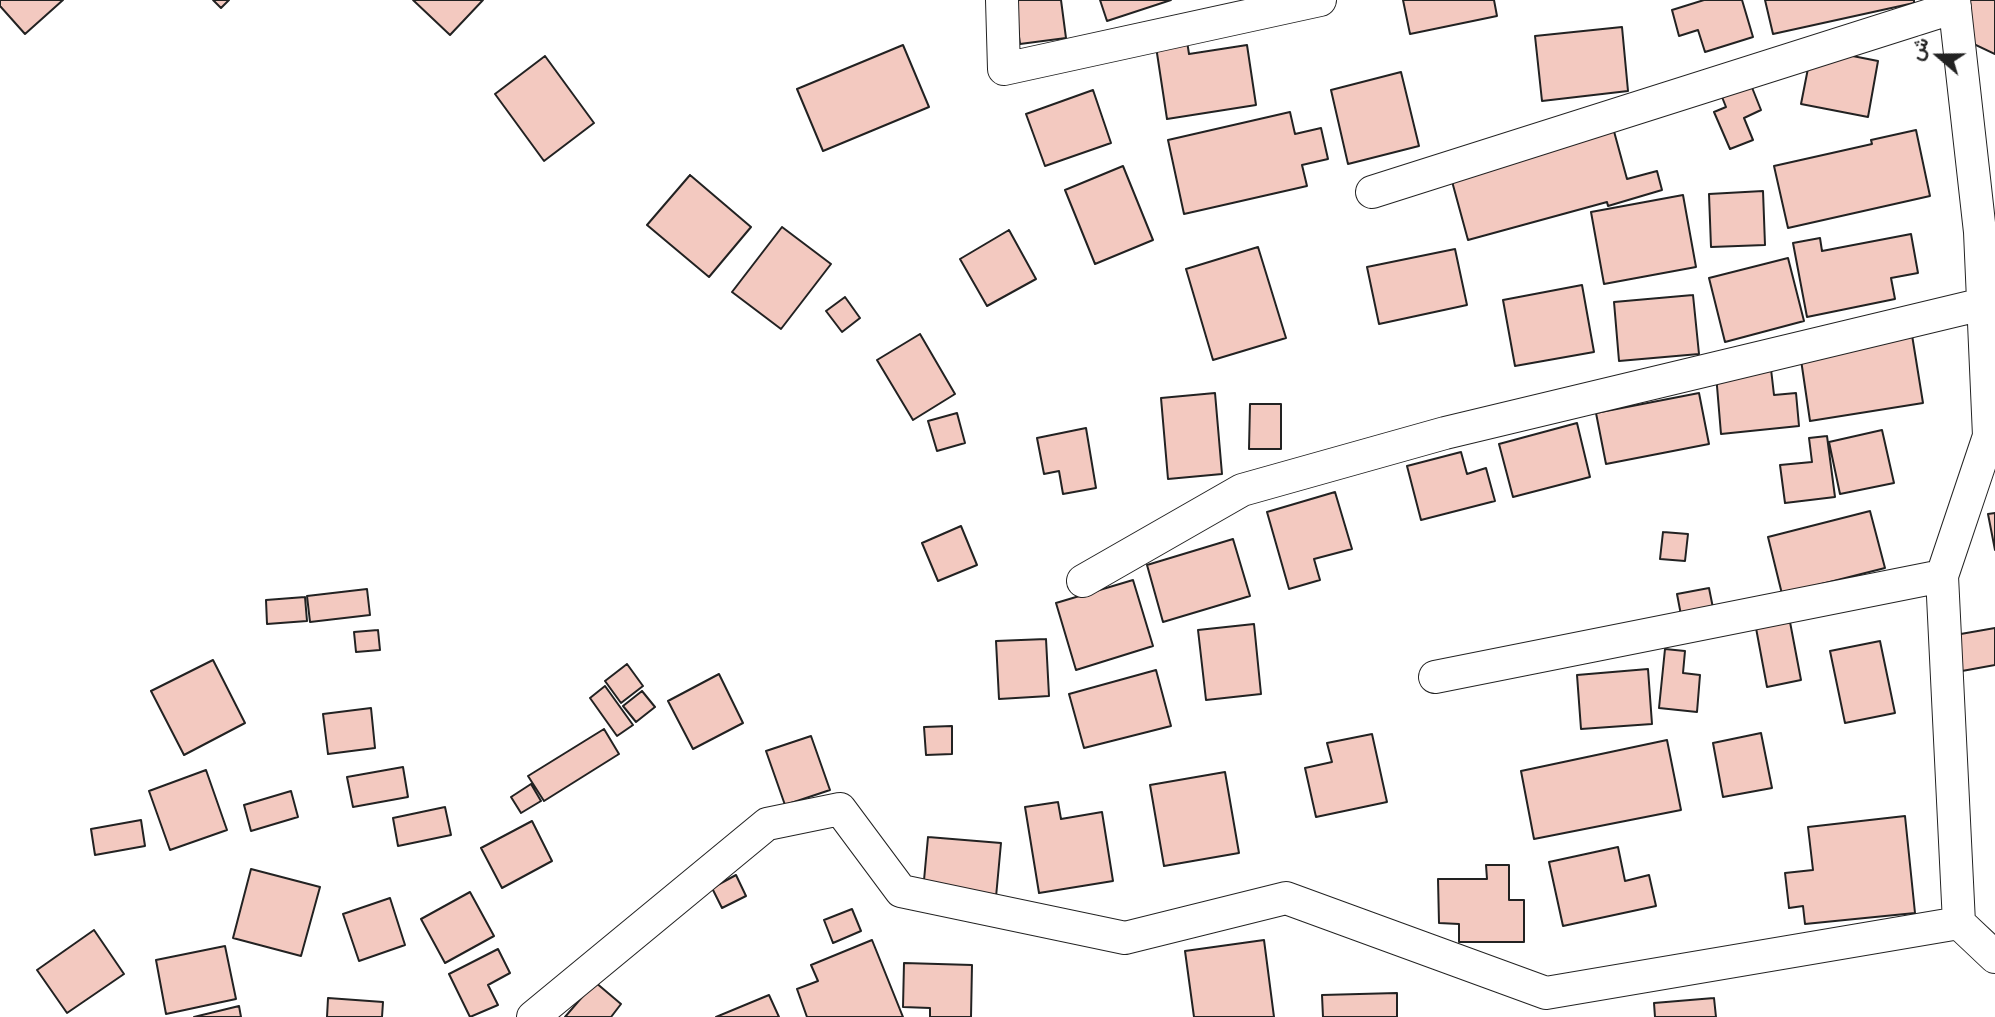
<!DOCTYPE html>
<html>
<head>
<meta charset="utf-8">
<style>
  body { margin:0 }
  #map { position:relative; width:1995px; height:1017px; overflow:hidden; background:#fff; font-family:"DM Sans",Vazirmatn,sans-serif }
  canvas { display:block }
  .north { position:absolute; left:1904px; top:21px; width:70px; height:70px; -webkit-text-stroke:5px #fff; paint-order:stroke; rotate:290deg; font-size:19px; font-weight:700; line-height:28px; text-align:center; color:#222 }
  .north::after { content:''; display:block; margin:auto; width:24px; height:32px; background:#222; clip-path:polygon(50% 0,100% 100%,50% 72%,0 100%) }
</style>
</head>
<body>
<div id="map">
<canvas width="1995" height="1017"></canvas>
<div class="north">ش</div>
</div>
<script>
const c = document.querySelector('canvas').getContext('2d');
c.lineJoin = 'round';
function fillPath(path, color) { c.fillStyle = color; c.fill(path, 'evenodd'); }
const shape = rows => new Path2D(rows.map(r => 'M' + r).join(''));
function stroke(path, color, width, dash) { c.strokeStyle = color; c.lineWidth = width; c.lineCap = dash ? 'butt' : 'round'; c.setLineDash(dash || []); c.stroke(path); }
const building = shape([
  [0,0,63,0,25,34,0,6,0,0],
  [213,0,229,0,221,8,213,0],
  [413,0,483,0,450,35,413,0],
  [1014,0,1061,0,1066,38,1020,44,1014,0],
  [1100,0,1171,0,1107,21,1100,0],
  [1403,0,1494,0,1497,16,1410,34,1403,0],
  [1704,0,1742,0,1753,37,1705,52,1698,30,1679,36,1672,10,1704,0],
  [1765,0,1914,0,1914,3,1773,34,1765,0],
  [1942,0,1995,0,1995,54,1938,27,1942,0],
  [1622,27,1628,91,1542,101,1535,36,1622,27],
  [1186,35,1189,54,1247,45,1256,105,1167,119,1155,40,1186,35],
  [903,45,929,107,823,151,797,89,903,45],
  [1812,48,1878,61,1868,117,1801,104,1812,48],
  [545,56,594,123,544,161,495,94,545,56],
  [1401,72,1419,146,1348,164,1331,90,1401,72],
  [1751,85,1761,110,1744,118,1753,140,1730,149,1714,112,1726,107,1722,97,1751,85],
  [1093,90,1111,143,1045,166,1026,114,1093,90],
  [1290,112,1295,134,1321,128,1328,159,1302,165,1307,186,1184,214,1168,140,1290,112],
  [1612,124,1627,179,1657,171,1662,190,1608,206,1607,202,1468,240,1450,174,1612,124],
  [1916,130,1930,196,1788,228,1774,166,1872,144,1871,140,1916,130],
  [1123,166,1153,240,1095,264,1065,190,1123,166],
  [690,175,751,227,709,277,647,225,690,175],
  [1763,191,1765,245,1711,247,1709,194,1763,191],
  [1683,195,1696,267,1604,284,1591,212,1683,195],
  [782,227,831,264,781,329,732,292,782,227],
  [1009,230,1036,279,987,306,960,259,1009,230],
  [1911,234,1918,273,1891,278,1895,299,1807,317,1793,243,1820,238,1822,251,1911,234],
  [1258,247,1286,338,1213,360,1186,269,1258,247],
  [1455,249,1467,305,1379,324,1367,267,1455,249],
  [1788,258,1804,321,1725,342,1709,278,1788,258],
  [1582,285,1594,352,1515,366,1503,300,1582,285],
  [1693,295,1699,354,1619,361,1614,302,1693,295],
  [845,297,860,318,842,332,826,311,845,297],
  [920,334,955,394,913,420,877,360,920,334],
  [1912,335,1923,403,1810,421,1800,353,1912,335],
  [1771,369,1774,395,1796,393,1799,426,1721,434,1716,374,1771,369],
  [1215,393,1222,474,1168,479,1161,398,1215,393],
  [1699,393,1709,444,1606,464,1596,413,1699,393],
  [1250,404,1281,404,1281,449,1249,449,1250,404],
  [957,413,965,443,937,451,928,421,957,413],
  [1577,423,1590,477,1513,497,1499,444,1577,423],
  [1086,428,1096,488,1063,494,1059,471,1044,474,1037,438,1086,428],
  [1882,430,1894,483,1840,494,1829,442,1882,430],
  [1827,436,1835,497,1785,503,1780,465,1812,462,1809,438,1827,436],
  [1461,452,1467,474,1486,468,1495,501,1421,520,1407,466,1461,452],
  [1335,492,1352,549,1314,559,1320,580,1289,589,1267,512,1335,492],
  [1870,511,1885,568,1782,594,1768,537,1870,511],
  [1995,513,1995,550,1988,514,1995,513],
  [961,526,977,565,938,581,922,543,961,526],
  [1663,532,1688,534,1685,561,1660,559,1663,532],
  [1233,539,1250,596,1163,622,1147,565,1233,539],
  [1133,580,1153,646,1076,670,1056,603,1133,580],
  [1709,588,1713,608,1681,615,1677,594,1709,588],
  [367,589,370,615,310,622,307,596,367,589],
  [305,597,307,621,267,624,266,600,305,597],
  [1790,622,1801,680,1767,687,1756,628,1790,622],
  [1254,624,1261,694,1206,700,1198,630,1254,624],
  [1995,628,1995,665,1962,671,1955,635,1995,628],
  [378,630,380,650,356,652,354,632,378,630],
  [1046,639,1049,696,999,699,996,641,1046,639],
  [1880,641,1895,713,1845,723,1830,651,1880,641],
  [1665,649,1685,651,1683,673,1700,675,1697,712,1659,708,1665,649],
  [213,660,245,723,184,755,151,691,213,660],
  [627,664,643,686,621,703,605,681,627,664],
  [1648,669,1652,724,1581,729,1577,675,1648,669],
  [1156,670,1171,726,1084,748,1069,694,1156,670],
  [719,674,743,723,693,749,668,701,719,674],
  [605,686,633,725,617,736,590,698,605,686],
  [642,691,655,707,636,722,623,706,642,691],
  [371,708,375,748,328,754,323,714,371,708],
  [952,726,952,754,926,755,924,727,952,726],
  [604,729,619,754,544,801,528,776,604,729],
  [1761,733,1772,788,1723,797,1713,743,1761,733],
  [1372,734,1387,802,1316,817,1305,768,1332,762,1327,743,1372,734],
  [811,736,830,790,785,805,766,751,811,736],
  [1667,740,1681,810,1534,839,1521,771,1667,740],
  [403,767,408,797,353,807,347,777,403,767],
  [206,770,227,830,170,850,149,791,206,770],
  [1225,772,1239,853,1164,866,1150,785,1225,772],
  [531,784,541,801,521,813,511,797,531,784],
  [291,791,298,817,251,831,244,805,291,791],
  [1058,802,1061,819,1102,812,1113,881,1039,893,1025,807,1058,802],
  [445,807,451,835,398,846,393,818,445,807],
  [1905,816,1915,913,1805,924,1803,906,1789,908,1785,873,1813,870,1808,827,1905,816],
  [141,820,145,846,95,855,91,829,141,820],
  [532,821,552,861,502,888,481,848,532,821],
  [928,837,1001,843,996,897,923,891,928,837],
  [1618,847,1625,881,1649,875,1656,906,1563,926,1549,862,1618,847],
  [1486,865,1509,865,1509,900,1524,900,1524,942,1459,942,1459,924,1439,923,1438,879,1487,879,1486,865],
  [251,869,320,887,301,956,233,938,251,869],
  [736,875,746,896,722,908,712,888,736,875],
  [470,892,494,936,445,963,421,919,470,892],
  [390,898,405,945,359,961,343,914,390,898],
  [852,909,861,931,833,943,824,920,852,909],
  [94,930,124,974,67,1013,37,970,94,930],
  [872,940,903,1017,807,1017,797,989,818,981,811,965,872,940],
  [1264,940,1274,1017,1194,1017,1185,951,1264,940],
  [225,946,236,999,166,1014,156,960,225,946],
  [498,949,510,973,488,985,498,1005,470,1017,449,974,498,949],
  [904,963,972,965,971,1017,930,1017,930,1008,903,1007,904,963],
  [595,982,621,1004,611,1017,565,1017,595,982],
  [1397,993,1397,1017,1323,1017,1322,995,1397,993],
  [769,995,779,1017,716,1017,769,995],
  [328,998,383,1002,382,1017,327,1017,328,998],
  [1714,998,1716,1017,1655,1017,1654,1003,1714,998],
  [239,1006,241,1017,194,1017,239,1006]
]);
fillPath(building, '#f3c9c0');
stroke(building, '#222', 2);
const street = shape([
  [1002,0,1004,69,1320,0],
  [1954,0,1980,232,1989,436,1942,576,1959,923,1995,957],
  [1372,192,1955,7],
  [1083,581,1242,490,1445,433,1983,304],
  [1435,677,1942,576],
  [533,1017,767,824,840,809,901,891,1125,938,1286,898,1546,993,1959,923]
]);
stroke(street, '#222', 34);
stroke(street, '#fff', 32);
</script>
</body>
</html>
